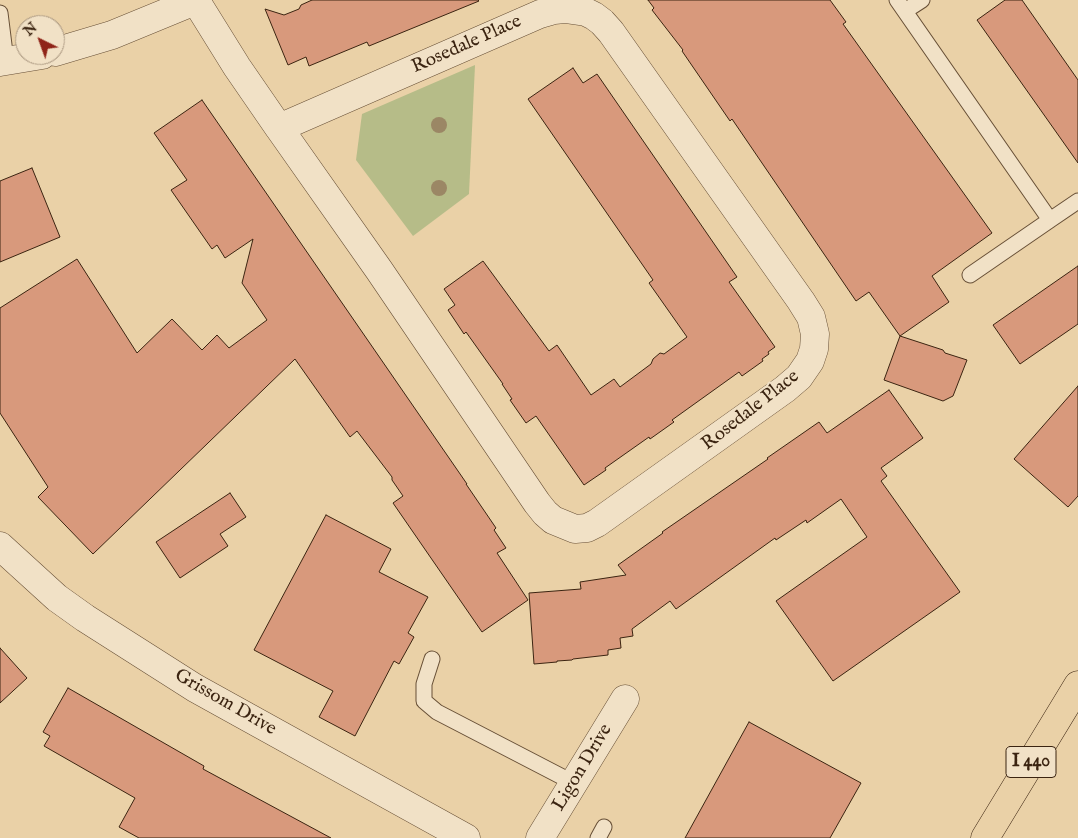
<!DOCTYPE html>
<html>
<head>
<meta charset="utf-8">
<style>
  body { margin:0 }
  #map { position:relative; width:1078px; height:838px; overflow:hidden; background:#ead1a7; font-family:"IM FELL English",serif }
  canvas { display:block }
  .north { position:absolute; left:15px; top:15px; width:50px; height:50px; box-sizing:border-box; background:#f1e1c6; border:1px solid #a8957e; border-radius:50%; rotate:318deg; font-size:14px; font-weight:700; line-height:20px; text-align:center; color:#3b2411 }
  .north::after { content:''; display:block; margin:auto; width:18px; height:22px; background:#8f2418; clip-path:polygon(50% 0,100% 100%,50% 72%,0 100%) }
</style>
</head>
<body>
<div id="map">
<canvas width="1078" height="838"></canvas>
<div class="north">N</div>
</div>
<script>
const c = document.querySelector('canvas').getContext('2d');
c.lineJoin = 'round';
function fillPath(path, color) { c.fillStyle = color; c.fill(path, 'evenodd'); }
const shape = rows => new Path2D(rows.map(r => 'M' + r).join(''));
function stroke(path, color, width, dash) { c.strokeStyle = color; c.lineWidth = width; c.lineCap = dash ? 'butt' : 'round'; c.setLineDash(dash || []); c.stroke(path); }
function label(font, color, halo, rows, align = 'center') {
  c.font = font + ' "IM FELL English",serif'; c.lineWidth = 4; c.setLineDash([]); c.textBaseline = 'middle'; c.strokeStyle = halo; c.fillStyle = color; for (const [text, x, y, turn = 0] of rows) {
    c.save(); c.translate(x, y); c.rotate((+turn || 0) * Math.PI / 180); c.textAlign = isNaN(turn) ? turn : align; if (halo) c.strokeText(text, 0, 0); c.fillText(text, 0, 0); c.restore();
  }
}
fillPath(shape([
  [475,65,469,194,413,236,356,160,362,114]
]), '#b6bc88');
const building = shape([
  [312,0,478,0,479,1,369,46,367,42,309,66,306,57,288,65,265,9,284,15,299,9,301,5,312,0],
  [648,0,830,0,846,22,843,24,992,233,932,276,949,302,900,336,943,350,945,353,967,360,953,396,943,401,884,380,900,336,869,292,856,301,732,119,730,121,682,51,683,50,652,10,654,8,648,0],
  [1005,0,1022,0,1078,80,1078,163,977,20,1005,0],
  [573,68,583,83,597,74,737,277,729,282,775,347,768,352,769,354,762,359,763,361,742,376,739,372,672,420,674,422,650,439,649,437,605,468,606,470,584,485,536,416,526,423,510,400,512,399,502,384,503,384,466,332,464,334,448,310,455,305,444,289,483,261,549,351,557,345,591,395,614,379,620,387,651,364,653,359,660,353,664,354,687,337,649,283,653,280,528,99,573,68],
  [202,100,467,484,466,484,496,528,494,530,506,548,497,553,528,600,482,632,393,503,403,496,392,480,392,477,357,431,350,437,295,359,93,554,38,497,48,487,0,413,0,308,77,259,137,353,172,319,202,350,217,335,229,348,267,320,242,283,253,239,225,258,217,245,212,249,171,190,187,180,154,133,202,100],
  [32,168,60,237,0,262,0,181,32,168],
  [1078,266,1078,324,1020,364,993,325,1078,266],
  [1078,386,1078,496,1068,507,1014,459,1078,386],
  [889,390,923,438,881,468,887,476,881,481,960,592,833,681,776,601,867,537,841,499,807,523,806,520,776,540,775,538,676,609,670,601,632,629,633,636,620,638,621,648,608,650,608,655,573,659,572,660,557,661,557,662,534,664,529,593,581,589,580,582,626,575,618,565,663,533,662,532,768,459,767,458,819,422,827,433,889,390],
  [230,493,246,517,220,534,228,546,180,578,156,542,230,493],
  [326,515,391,549,379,572,428,597,408,633,414,637,399,664,394,661,355,736,319,717,333,691,254,650,326,515],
  [0,648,27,678,0,703,0,648],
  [68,688,204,766,203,769,331,838,139,838,119,827,135,798,44,746,50,736,43,732,68,688],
  [749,722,861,783,830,838,685,838,749,722]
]);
fillPath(building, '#d8997c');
stroke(building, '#3b2411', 1);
const lane = shape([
  [897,0,1050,220,1078,201],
  [905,11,922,0],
  [0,13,6,61],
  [970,275,1050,220],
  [432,659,424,684,424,701,437,712,574,783],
  [598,838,604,827]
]);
const street = shape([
  [196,1,237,67,279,128],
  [565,9,586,12,594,16,602,22,611,32,801,301,811,317,815,334,814,349,810,361,799,377,785,389,597,523,587,528,575,529,553,520,545,513,537,503,379,270,279,128,540,14,554,10,565,9],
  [55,52,112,35,197,0],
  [0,62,42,55],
  [0,546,57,598,85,618,195,688,466,838],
  [540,838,625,699]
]);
const highway = shape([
  [985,838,1078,685]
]);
stroke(lane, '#674f36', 17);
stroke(street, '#674f36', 29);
stroke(highway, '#3b2411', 29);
stroke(lane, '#f1e1c6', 15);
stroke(street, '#f1e1c6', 28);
stroke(highway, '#ead1a7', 28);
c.fillStyle = '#9b8765';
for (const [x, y] of [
  [439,125],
  [439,188]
]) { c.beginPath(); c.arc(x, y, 8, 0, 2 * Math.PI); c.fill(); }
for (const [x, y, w] of [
  [1031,762,50]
]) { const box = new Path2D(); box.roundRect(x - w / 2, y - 15.5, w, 31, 4); c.fillStyle = '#f1e1c6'; c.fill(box); stroke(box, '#3b2411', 1); }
label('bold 18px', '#3b2411', null, [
  ["I 440",1031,762]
]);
label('19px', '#3b2411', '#f1e1c6', [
  ["Rosedale Place",467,45,-24],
  ["Rosedale Place",751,411,-38],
  ["Grissom Drive",225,703,30],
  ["Ligon Drive",583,768,-59]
]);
</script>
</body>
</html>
